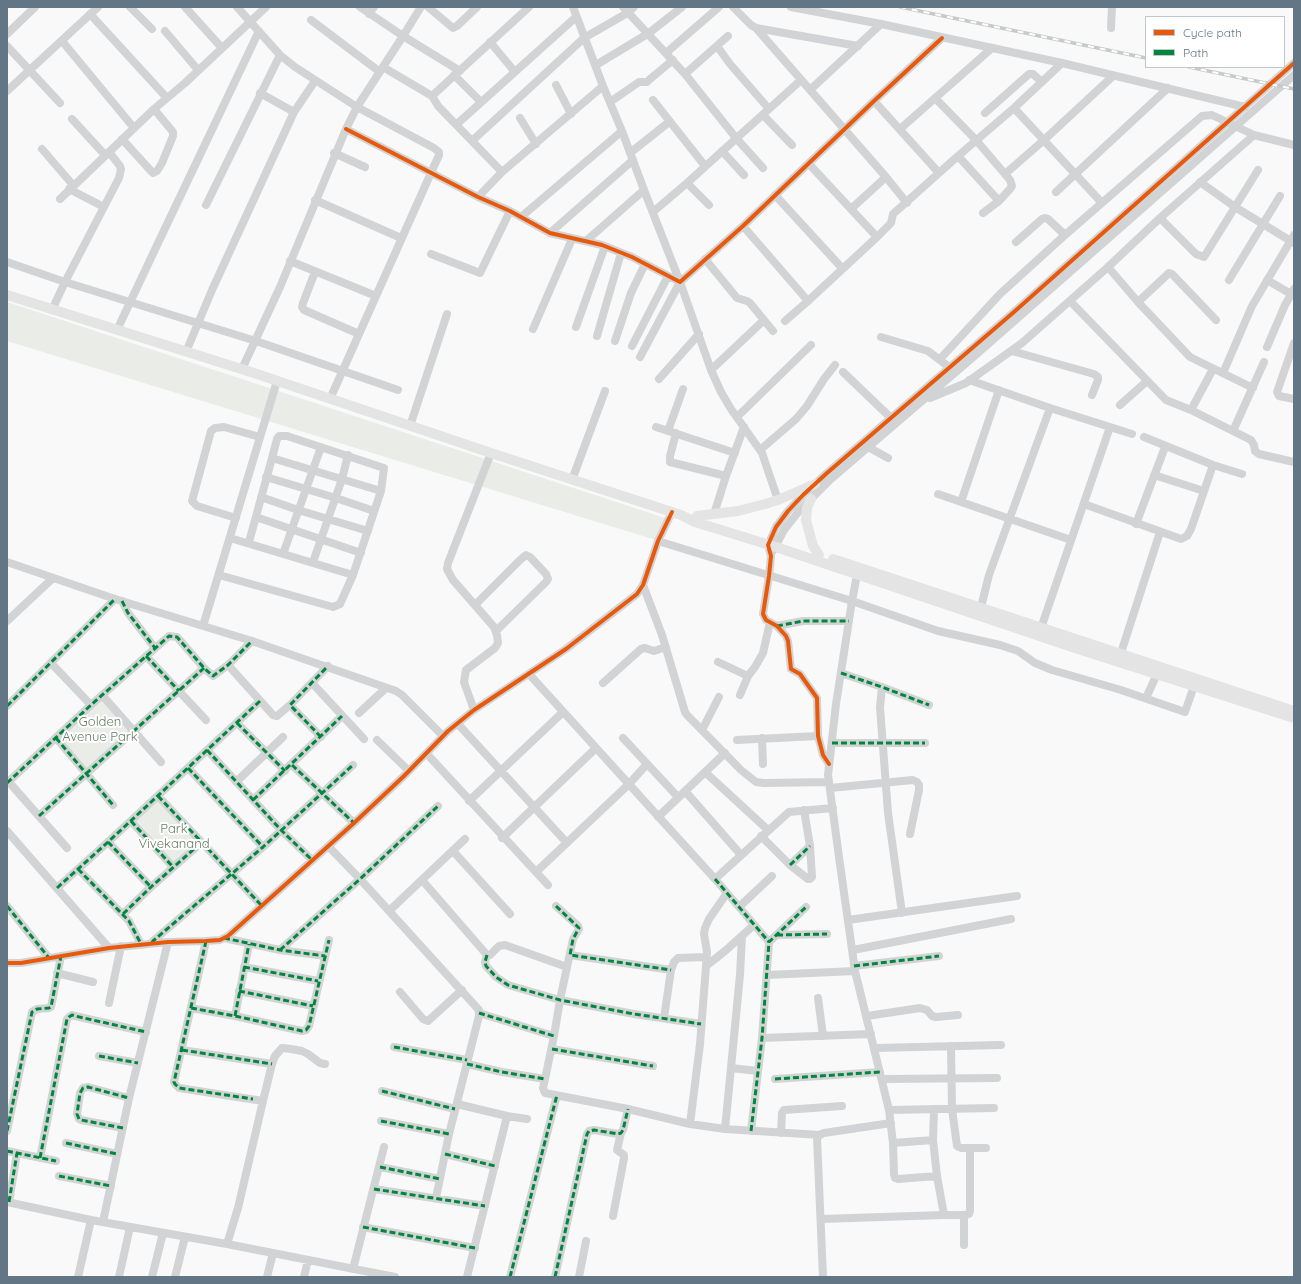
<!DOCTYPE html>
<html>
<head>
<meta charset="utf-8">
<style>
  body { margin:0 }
  #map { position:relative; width:1301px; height:1284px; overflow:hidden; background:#f9f9f9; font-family:Quicksand,sans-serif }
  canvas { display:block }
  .frame { position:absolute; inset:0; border:8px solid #627685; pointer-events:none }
  .legend { position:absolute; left:1145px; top:16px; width:140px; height:52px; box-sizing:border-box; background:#fff; border:1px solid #c0c8ce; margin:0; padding:5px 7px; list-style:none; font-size:12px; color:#627685 }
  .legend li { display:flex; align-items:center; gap:8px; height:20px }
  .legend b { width:20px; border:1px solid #c0c8ce }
</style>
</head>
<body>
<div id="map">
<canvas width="1301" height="1284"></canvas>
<div class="frame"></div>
<ul class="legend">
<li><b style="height:5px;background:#e8590c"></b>Cycle path</li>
<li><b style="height:5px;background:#00873e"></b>Path</li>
</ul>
</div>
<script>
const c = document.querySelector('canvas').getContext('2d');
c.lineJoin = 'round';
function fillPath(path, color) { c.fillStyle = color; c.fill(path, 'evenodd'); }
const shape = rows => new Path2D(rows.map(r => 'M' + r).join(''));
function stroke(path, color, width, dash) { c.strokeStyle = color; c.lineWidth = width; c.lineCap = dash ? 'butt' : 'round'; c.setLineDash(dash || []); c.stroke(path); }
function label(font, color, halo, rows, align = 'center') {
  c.font = font + ' Quicksand,sans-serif'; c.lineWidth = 4; c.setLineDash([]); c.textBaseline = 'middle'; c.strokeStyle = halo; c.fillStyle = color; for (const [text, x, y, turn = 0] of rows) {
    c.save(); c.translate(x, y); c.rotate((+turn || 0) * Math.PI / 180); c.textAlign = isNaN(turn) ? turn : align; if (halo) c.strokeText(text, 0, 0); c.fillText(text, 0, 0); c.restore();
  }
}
fillPath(shape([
  [7,302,665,518,666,518,656,540,7,341],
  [102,697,133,731,88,771,56,738],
  [158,796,201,841,175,864,135,818]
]), '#e9ece7');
stroke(shape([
  [130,7,152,29],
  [185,7,222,48],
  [237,7,280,55,295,67,357,107,434,148,439,152,439,155,330,399],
  [360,7,403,36,460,71],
  [428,7,453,28,457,26,477,7],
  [573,7,603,86,622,131,644,190,680,282,711,370,721,392,731,409,762,453,778,500],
  [623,7,685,74,736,138,763,168],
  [733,7,751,25,756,28,886,177,907,203],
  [791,7,881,24,1062,63,1245,107],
  [90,14,167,98],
  [369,14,374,7],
  [311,20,380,72],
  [756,28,858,46],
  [1111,28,1112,7],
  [165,31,198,70],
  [7,34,35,7],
  [62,41,134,128],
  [490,42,515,72],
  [7,46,60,103],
  [717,46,730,64,769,109],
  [666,53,719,7],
  [596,65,649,33,682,7],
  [383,67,432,96,529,7],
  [685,74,728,36],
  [454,75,481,102],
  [556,85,571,114],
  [810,90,881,24],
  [7,91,98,7],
  [260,93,294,112],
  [432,96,438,106,502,172,603,86],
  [935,98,976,140,1010,180,1012,186,1010,189,999,201,983,213],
  [653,100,705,166],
  [874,101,939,173],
  [610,102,639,82,647,82,650,79,673,60],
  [1014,108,1102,203],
  [985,113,1029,74,1033,74,1042,82],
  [763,115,792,145],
  [520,118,536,144],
  [72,119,105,155],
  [457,124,576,17],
  [346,129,478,197,510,211,550,233,602,245,632,257,680,282,743,226,874,101,942,38],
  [900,129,992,48],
  [122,139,151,171,153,173,157,171,162,163,173,136,173,132,154,109],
  [473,140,584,38,629,12,634,7],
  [42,149,73,185],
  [722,151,744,175],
  [334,153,365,167],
  [630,153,669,122],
  [958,156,999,201],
  [809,164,877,237],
  [1005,174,1044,140,1113,76],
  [1200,182,1235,207,1294,243],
  [687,183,709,205],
  [69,189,104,207],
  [1056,192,1168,88],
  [775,195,842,268],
  [478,197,502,172],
  [60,199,154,109,185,83,266,7],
  [315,200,401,238],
  [206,205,280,55],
  [852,208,886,177],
  [653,212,687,183,801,80],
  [521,217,622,131],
  [1160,218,1196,254,1204,257,1258,170],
  [743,226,808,301],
  [550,233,633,160],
  [586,241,644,190],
  [1016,242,1042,219,1045,218,1048,219,1065,235],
  [431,254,480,273,510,211],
  [705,259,737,298,747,301,750,303,773,331],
  [290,261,376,296],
  [7,262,65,282,256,341,398,390],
  [1108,267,1138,302,1190,357,1253,388],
  [315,272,303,303,302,307,304,310,359,334],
  [1229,280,1280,196],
  [1267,280,1291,294],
  [1070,301,1166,400,1191,410,1251,440,1254,445,1255,451,1259,454,1294,462],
  [1138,302,1169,273,1172,274,1216,320],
  [52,310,65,282,119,178,121,169,120,166,109,152],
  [785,321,808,301,877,237,891,223,893,214,958,156,1014,108,1062,63],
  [576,327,605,246],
  [533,329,572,239],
  [117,330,159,241,259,31],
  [597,336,621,253],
  [881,337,928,351,949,367],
  [615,341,631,293,645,264],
  [1294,343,1277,392,1279,396,1294,399],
  [632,346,668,276],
  [1267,347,1285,305,1294,289],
  [1012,351,1094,374,1098,377,1098,380,1092,395],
  [186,352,212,290,294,112,315,81],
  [640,357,680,282],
  [940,359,1000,294,1065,235,1202,116,1212,115,1254,135,1294,145],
  [242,369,280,287,346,129,357,107,403,36,421,7],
  [711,370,764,320],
  [843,372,891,418],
  [1223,373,1252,306,1294,235],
  [659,379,699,334],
  [969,380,1050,408,1132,434],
  [930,398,966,383,1022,343,1108,267,1160,218,1254,135],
  [1120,405,1147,381],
  [1191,410,1213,369],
  [737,417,811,345],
  [410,426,447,314],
  [656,427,735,453],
  [668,431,683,389],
  [1233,431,1264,362],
  [676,433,670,456,670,462,726,476],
  [1144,437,1213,465,1242,474],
  [868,447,888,458],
  [760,450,796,419,807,406,824,379,835,365],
  [1154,475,1204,491],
  [266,477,336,498,374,511],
  [572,480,605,391],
  [938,494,1071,540],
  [261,497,298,510,368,531],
  [961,502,999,390],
  [1084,504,1181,539,1187,536,1191,529,1213,465],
  [714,514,726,476,744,427],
  [256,517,361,553],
  [236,518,197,506,192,501,211,431,215,428,224,427,260,437],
  [1136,524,1165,447],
  [230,538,353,575,381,491,384,468,287,436,279,436,277,439,272,458],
  [658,541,852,601,938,631,1000,645,1018,651,1035,663,1052,670,1121,690,1185,712,1194,686],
  [249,542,272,458,381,491],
  [773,551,784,530,799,511,831,479,978,353,1294,75],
  [283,554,321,447],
  [7,562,115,599,252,641,396,691,402,695,443,736],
  [313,562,342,479,348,455],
  [219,575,333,607,340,604,353,575],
  [857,575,852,601,836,704,828,775,839,857,855,971,889,1110,893,1143,894,1174,895,1178,898,1179,937,1176],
  [643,585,662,635,685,712,687,715,741,770,756,782,764,783,829,782],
  [122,601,128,613,155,648],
  [475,605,520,560,526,555,530,557,546,574,548,579,546,582,496,631],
  [981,607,989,575,1050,408],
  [7,621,53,578],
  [203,626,277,381],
  [777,626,803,621,849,621],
  [1041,628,1110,427],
  [146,656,206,720],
  [1119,659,1160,532],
  [718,662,748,676],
  [51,663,91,705],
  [228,665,273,715,277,716,290,705],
  [841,673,882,687,929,705],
  [529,674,715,879,769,942],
  [603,683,641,649,645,648,654,651,666,647],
  [313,684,364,739],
  [882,687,880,707,888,813,902,913],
  [102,695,161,762],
  [740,695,748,676,755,667,763,653,770,622],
  [1146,698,1157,674],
  [7,706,115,599],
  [474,710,464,682,466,670,495,648,498,643,497,635,494,627,453,580,447,569,448,563,491,453],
  [359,713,386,688],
  [237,723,285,771],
  [458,724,567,843],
  [702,730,719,697],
  [321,737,290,705,328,666],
  [56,738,113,805],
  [623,738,678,797],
  [762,738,763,764],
  [377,740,409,771],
  [737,740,818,736],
  [832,743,925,743],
  [207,750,281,830,312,860],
  [427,754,548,885],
  [829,764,823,755,818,736,817,698,800,674,791,669,788,641,786,636,777,626,766,620,763,614,769,576,771,556,768,545,776,527,788,511,803,495,827,473,1014,312,1294,63],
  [292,765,354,823],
  [188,768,263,847],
  [705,772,768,830],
  [8,781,67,848],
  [236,782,283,737],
  [7,783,91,705,169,636,177,637,204,668,213,676,228,665,252,641],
  [830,788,913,780,917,782,919,785,919,790,910,834],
  [685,791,741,855],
  [158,796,262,906],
  [253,800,342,716],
  [469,801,563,712],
  [39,816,204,668],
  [658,817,725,753],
  [131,821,173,867],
  [7,831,109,948],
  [761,836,790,865,808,879,810,879,812,877,810,846,804,810],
  [502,838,596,748],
  [108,842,151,887],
  [328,846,360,879,479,1010,479,1016,449,1134,436,1198],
  [453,851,510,914],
  [790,865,810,846],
  [78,869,129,921,141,944],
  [536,872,629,784,647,764],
  [715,879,789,812,833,808],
  [422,880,487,955,490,955,499,946,505,945,567,967],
  [57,888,108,842,260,701],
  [7,906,49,958],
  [556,906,578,926,579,929,573,939,560,1000,554,1036,545,1079,543,1088,545,1093,628,1109,690,1124,725,1129,820,1135],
  [739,907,772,876],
  [389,911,465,839],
  [123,914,151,887,202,842],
  [848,920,1017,896],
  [777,935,827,934],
  [224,938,280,950,325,956],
  [206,941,174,1082,175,1084,179,1088,263,1101,238,1208,227,1244],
  [152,943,153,941,263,847,353,765],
  [280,950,360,879,438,806],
  [853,950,1011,919],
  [487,955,485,962,486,966,496,977,508,985,560,1000,634,1014,701,1024],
  [570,955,671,970],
  [7,963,21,963,109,948,168,942,206,941,220,940,228,936,354,823,404,776,448,731,474,710,566,649,637,594,643,585,658,541,672,512],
  [706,966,725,951,754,925],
  [854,966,939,956],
  [244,967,318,981],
  [57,973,93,982],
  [767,975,855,971],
  [239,991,313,1006],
  [400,992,423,1019,428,1021,462,990],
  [818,998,823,1036],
  [109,1003,121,946],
  [191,1008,235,1016,302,1031,306,1030,309,1026,329,940],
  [479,1013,554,1036],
  [235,1016,249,944],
  [867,1016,920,1008,927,1010,932,1016,936,1017,958,1015],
  [664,1018,671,970,674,962,678,958,706,957],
  [762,1038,871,1034],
  [951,1046,952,1109,957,1146,961,1148,986,1148],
  [394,1047,467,1060],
  [875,1048,1001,1045],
  [552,1049,653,1066],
  [182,1050,272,1064],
  [99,1056,138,1063],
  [467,1064,502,1072,545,1079],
  [731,1068,758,1071],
  [775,1079,880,1072],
  [882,1079,997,1078],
  [382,1091,455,1109],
  [263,1101,272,1064,275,1056,282,1048,291,1049,302,1051,308,1054,320,1063,325,1064],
  [457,1104,507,1116,527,1119],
  [889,1110,994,1108],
  [381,1121,449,1134],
  [690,1124,700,1044,706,966,707,952,704,934,705,928,709,919,727,893],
  [123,1128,81,1120,79,1119,77,1114,80,1093,83,1088,88,1087,129,1098],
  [725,1129,740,975,742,936],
  [7,1131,32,1012,37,1009,49,1008,51,1007,61,956],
  [751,1131,762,1038,769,942,806,907],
  [781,1133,782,1113,784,1110,842,1106],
  [933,1140,934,1109],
  [66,1143,117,1154],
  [893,1143,933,1140,937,1176,944,1215],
  [7,1151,56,1161],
  [445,1154,495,1166],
  [40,1158,67,1019,69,1017,72,1015,75,1016,146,1032],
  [380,1167,440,1179],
  [59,1176,111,1186],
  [374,1189,485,1206],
  [7,1202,91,1220,227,1244,395,1277],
  [9,1202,17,1153],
  [964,1215,969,1214,970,1211,970,1148],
  [613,1216,624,1158,624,1155,617,1150,621,1133],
  [821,1219,944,1215,964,1215,964,1245],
  [103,1222,129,1098,168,942],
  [363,1227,475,1248],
  [353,1269,384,1147],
  [78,1277,91,1220],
  [119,1277,130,1227],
  [152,1277,163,1233],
  [175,1277,185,1237],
  [267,1277,273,1253],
  [304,1277,308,1260],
  [467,1277,507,1116],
  [510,1277,557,1095],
  [555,1277,587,1134,589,1131,594,1130,618,1134,621,1133,623,1130,628,1109],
  [579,1277,586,1241],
  [823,1277,817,1138,819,1135,824,1133,891,1123]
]), '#d2d3d4', 8);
stroke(shape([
  [7,295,254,373,491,453,681,515,695,522,776,547,1075,648,1294,718],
  [811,499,807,508,806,520,813,546,819,555],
  [697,516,738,511,765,504,778,500,815,484],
  [833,559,1294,711]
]), '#e4e4e5', 10);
const rail = shape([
  [900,7,1146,58],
  [1189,67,1294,89]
]);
stroke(rail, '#c7c9ca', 3.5);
stroke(rail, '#fff', 2, [6]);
stroke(shape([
  [122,601,128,613,155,648],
  [777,626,803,621,849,621],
  [146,656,179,691],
  [841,673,882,687,929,705],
  [7,706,115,599],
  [237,723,285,771],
  [321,737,290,705,328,666],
  [56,738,113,805],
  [832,743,925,743],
  [207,750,281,830,312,860],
  [292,765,354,823],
  [188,768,263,847],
  [7,783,91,705,169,636,177,637,204,668,213,676,228,665,252,641],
  [158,796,262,906],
  [253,800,342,716],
  [39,816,204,668],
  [131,821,173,867],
  [108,842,151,887],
  [790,865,810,846],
  [78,869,129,921,141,944],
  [715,879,769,942],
  [57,888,108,842,260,701],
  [7,906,49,958],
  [556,906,579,928,573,939,570,955,671,970],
  [123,914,151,887,202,842],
  [777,935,827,934],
  [224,938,280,950,325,956],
  [206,941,174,1082,175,1084,179,1088,253,1099],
  [152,943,153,941,263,847,353,765],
  [280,950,360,879,438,806],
  [487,955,485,962,486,966,496,977,508,985,560,1000,634,1014,701,1024],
  [854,966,939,956],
  [244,967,318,981],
  [239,991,313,1006],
  [191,1008,235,1016,302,1031,306,1030,309,1026,329,940],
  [479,1013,554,1036],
  [235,1016,249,944],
  [394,1047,467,1060],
  [552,1049,653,1066],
  [182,1050,272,1064],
  [99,1056,138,1063],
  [467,1064,502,1072,545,1079],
  [775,1079,880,1072],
  [382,1091,455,1109],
  [381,1121,449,1134],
  [123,1128,81,1120,79,1119,77,1114,80,1093,83,1088,88,1087,129,1098],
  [7,1131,32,1012,37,1009,49,1008,51,1007,61,956],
  [751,1131,762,1038,769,942,806,907],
  [66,1143,117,1154],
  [7,1151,56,1161],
  [445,1154,495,1166],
  [40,1158,67,1019,69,1017,72,1015,75,1016,146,1032],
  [380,1167,440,1179],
  [59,1176,111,1186],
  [374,1189,485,1206],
  [9,1202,17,1153],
  [363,1227,475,1248],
  [510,1277,557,1095],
  [555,1277,587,1134,589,1131,594,1130,618,1134,621,1133,623,1130,628,1109]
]), '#00873e', 3, [6, 3]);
stroke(shape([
  [346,129,478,197,510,211,550,233,602,245,632,257,680,282,743,226,874,101,942,38],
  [829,764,823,755,818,736,817,698,800,674,791,669,788,641,786,636,777,626,766,620,763,614,769,576,771,556,768,545,776,527,788,511,803,495,827,473,1014,312,1294,63],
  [7,963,21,963,109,948,168,942,206,941,220,940,228,936,354,823,404,776,448,731,474,710,566,649,637,594,643,585,658,541,672,512]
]), '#e8590c', 4);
label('13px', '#667c62', '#fff', [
  ["Golden",100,722],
  ["Avenue Park",100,737],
  ["Park",174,829],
  ["Vivekanand",174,844]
]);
</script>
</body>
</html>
